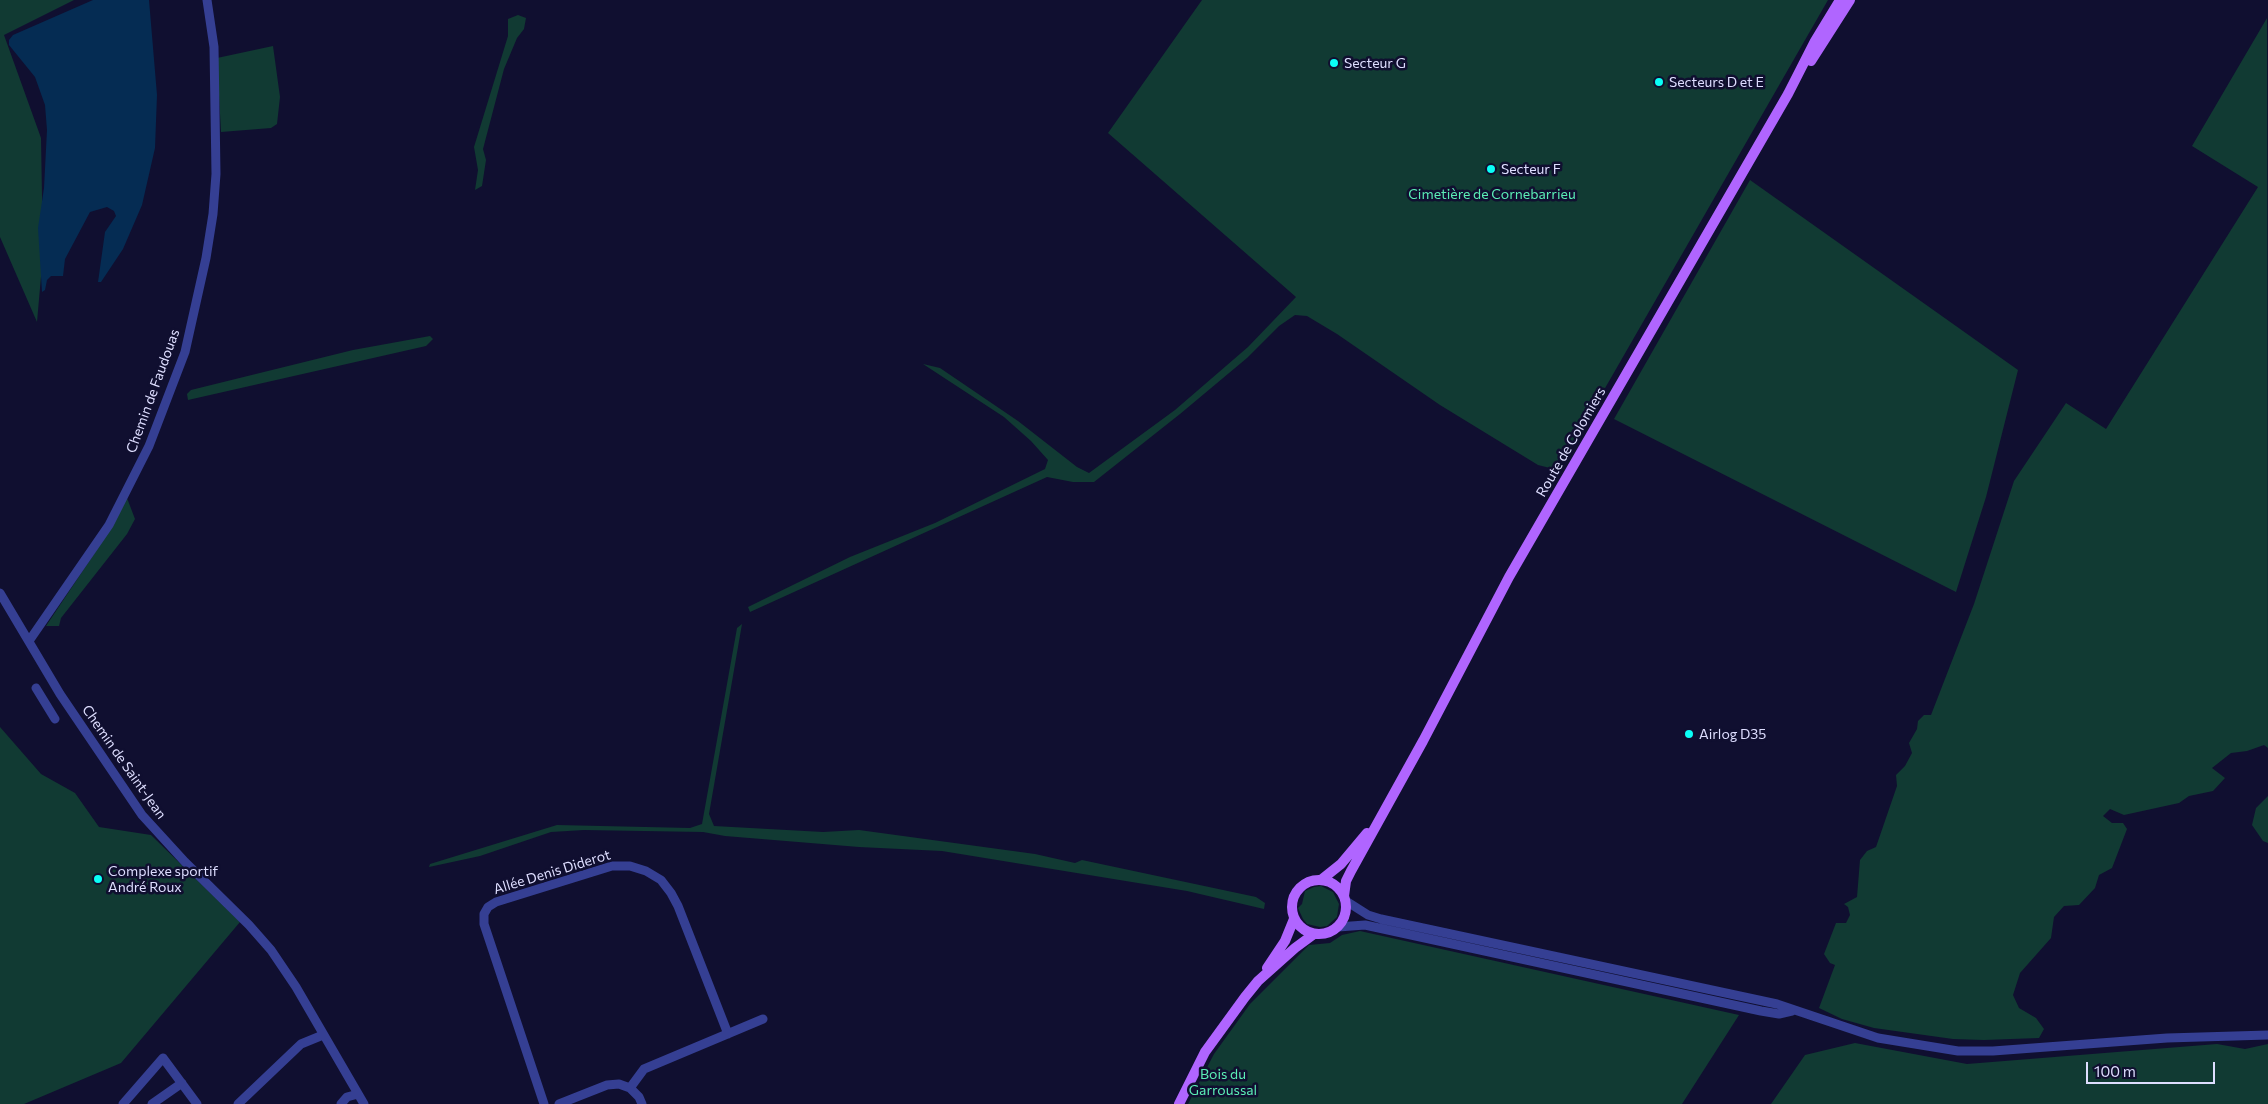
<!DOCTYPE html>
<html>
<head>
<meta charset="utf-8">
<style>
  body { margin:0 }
  #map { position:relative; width:2268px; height:1104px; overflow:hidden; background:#100f30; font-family:Commissioner,sans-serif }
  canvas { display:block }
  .scale { position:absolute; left:2086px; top:1062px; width:129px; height:22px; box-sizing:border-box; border:2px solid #dedeff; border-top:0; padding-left:6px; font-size:15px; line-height:18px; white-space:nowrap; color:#dedeff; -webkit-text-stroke:4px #100f30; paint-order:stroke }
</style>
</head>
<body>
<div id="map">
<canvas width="2268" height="1104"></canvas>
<div class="scale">100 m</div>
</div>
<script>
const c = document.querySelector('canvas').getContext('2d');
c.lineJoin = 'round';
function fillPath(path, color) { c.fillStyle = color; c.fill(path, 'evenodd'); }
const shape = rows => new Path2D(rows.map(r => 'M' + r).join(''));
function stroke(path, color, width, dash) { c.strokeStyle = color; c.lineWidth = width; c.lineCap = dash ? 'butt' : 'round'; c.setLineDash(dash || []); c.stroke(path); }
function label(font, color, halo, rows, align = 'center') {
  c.font = font + ' Commissioner,sans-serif'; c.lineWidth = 5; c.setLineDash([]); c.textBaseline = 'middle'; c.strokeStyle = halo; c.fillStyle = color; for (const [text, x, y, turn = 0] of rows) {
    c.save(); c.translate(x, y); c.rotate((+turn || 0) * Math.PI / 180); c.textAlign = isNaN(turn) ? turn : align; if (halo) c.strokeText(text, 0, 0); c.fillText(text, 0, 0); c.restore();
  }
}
fillPath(shape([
  [0,0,74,0,4,35,41,138,43,254,37,322,0,237],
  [1202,0,1828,0,1558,470,1538,465,1440,405,1337,334,1307,316,1295,315,1279,326,1247,358,1180,414,1094,482,1073,482,1047,477,750,612,748,607,850,557,935,523,1045,469,1048,460,1031,441,1004,417,923,364,940,368,1018,421,1077,467,1089,473,1175,410,1248,347,1296,297,1108,133],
  [518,15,526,18,524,29,517,38,504,69,483,149,486,160,482,186,475,190,478,170,474,147,508,36,508,19],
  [2267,18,2268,748,2264,745,2247,751,2231,753,2212,768,2225,778,2213,791,2189,796,2179,803,2124,815,2110,809,2103,816,2112,823,2123,823,2127,829,2112,868,2099,875,2095,888,2079,905,2064,906,2054,917,2051,938,2020,973,2013,995,2019,1008,2036,1018,2044,1029,2039,1038,1984,1040,1953,1039,1874,1028,1842,1019,1819,1008,1835,965,1830,963,1824,954,1836,923,1846,923,1850,915,1848,907,1844,904,1857,897,1860,860,1867,851,1876,847,1897,786,1896,775,1905,766,1912,753,1909,743,1917,729,1918,721,1924,715,1931,715,1974,604,2014,481,2066,403,2106,429,2258,187,2192,146],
  [273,46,280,97,277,124,271,128,221,132,217,58],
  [1750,180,2018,370,1986,497,1956,592,1614,419],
  [430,336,433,339,426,346,188,400,187,394,191,390,353,350],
  [127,498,135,519,127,534,61,618,59,626,46,626,94,554],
  [742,624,709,814,714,826,823,832,859,830,1035,854,1075,863,1082,860,1256,897,1265,903,1264,909,1187,891,942,851,859,847,725,836,703,832,584,830,551,832,480,856,429,867,430,864,557,825,690,828,702,824,737,628],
  [0,727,41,774,75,793,99,827,151,835,240,922,121,1063,24,1104,0,1104],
  [2268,796,2268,843,2263,841,2252,825,2256,808],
  [1321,886,1333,892,1339,904,1337,917,1327,926,1320,927,1307,924,1303,919,1298,908,1302,904,1305,891,1314,887],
  [1360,931,1739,1015,1682,1104,1188,1104,1214,1054,1250,1004,1309,945,1330,943,1342,935],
  [1855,1043,1967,1064,2217,1044,2245,1049,2268,1044,2268,1104,1771,1104,1805,1055]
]), '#113a33');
fillPath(shape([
  [93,0,149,0,157,95,155,148,142,205,123,249,101,282,98,282,99,275,105,232,116,216,114,211,107,207,90,212,65,259,63,276,51,276,47,280,45,290,42,292,38,228,44,188,47,130,45,105,35,77,9,45,9,40,13,35]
]), '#052c53');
stroke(shape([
  [0,593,60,694,142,815,185,862,249,925,271,950,296,987,364,1104],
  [29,641,109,525,149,446,185,352,206,258,213,214,216,174,214,47,207,0],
  [36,688,55,719],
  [1346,901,1368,915,1381,919,1777,1004,1878,1038,1958,1051,1993,1051,2167,1038,2268,1035],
  [1338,927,1365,925,1761,1011,1779,1014,1792,1011],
  [630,1088,644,1069,763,1019],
  [123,1104,163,1058,197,1104],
  [152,1104,182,1083],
  [238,1104,301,1044,323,1035],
  [341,1104,347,1097,358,1094],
  [544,1104,484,924,484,914,488,907,496,902,612,866,630,866,646,871,661,880,671,893,678,906,728,1034],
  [559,1104,607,1085,619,1084,630,1088,639,1097,642,1104]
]), '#353f93', 9);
stroke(shape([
  [1811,61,1850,0],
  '1292 907a27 27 0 1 1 54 0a27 27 0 1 1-54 0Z',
  [1321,880,1341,864,1367,833],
  [1344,896,1346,881,1351,871,1423,741,1509,577,1788,94,1815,41,1840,0],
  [1267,968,1285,941,1294,919],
  [1179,1104,1205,1052,1245,997,1258,981,1295,948,1314,934]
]), '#b065ff', 10);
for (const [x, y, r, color] of [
  [1334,63,5,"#0afff6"],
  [1659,82,5,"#0afff6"],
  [1491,169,5,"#0afff6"],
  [1689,734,5,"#0afff6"],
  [98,879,5,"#0afff6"]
]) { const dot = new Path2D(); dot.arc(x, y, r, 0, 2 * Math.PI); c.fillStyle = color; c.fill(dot); stroke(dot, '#100f30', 2); }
label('14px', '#dedeff', '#100f30', [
  ["Secteur G",1344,63],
  ["Secteurs D et E",1669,82],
  ["Secteur F",1501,169],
  ["Airlog D35",1699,734],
  ["Complexe sportif",108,871],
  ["André Roux",108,887]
], 'left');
label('14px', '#5bedb5', '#100f30', [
  ["Cimetière de Cornebarrieu",1492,194],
  ["Bois du",1223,1074],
  ["Garroussal",1223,1090]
]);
label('14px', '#dedeff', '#100f30', [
  ["Chemin de Faudouas",153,391,-70],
  ["Route de Colomiers",1571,442,-60],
  ["Chemin de Saint-Jean",124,762,55],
  ["Allée Denis Diderot",552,872,-17]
]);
</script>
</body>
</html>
